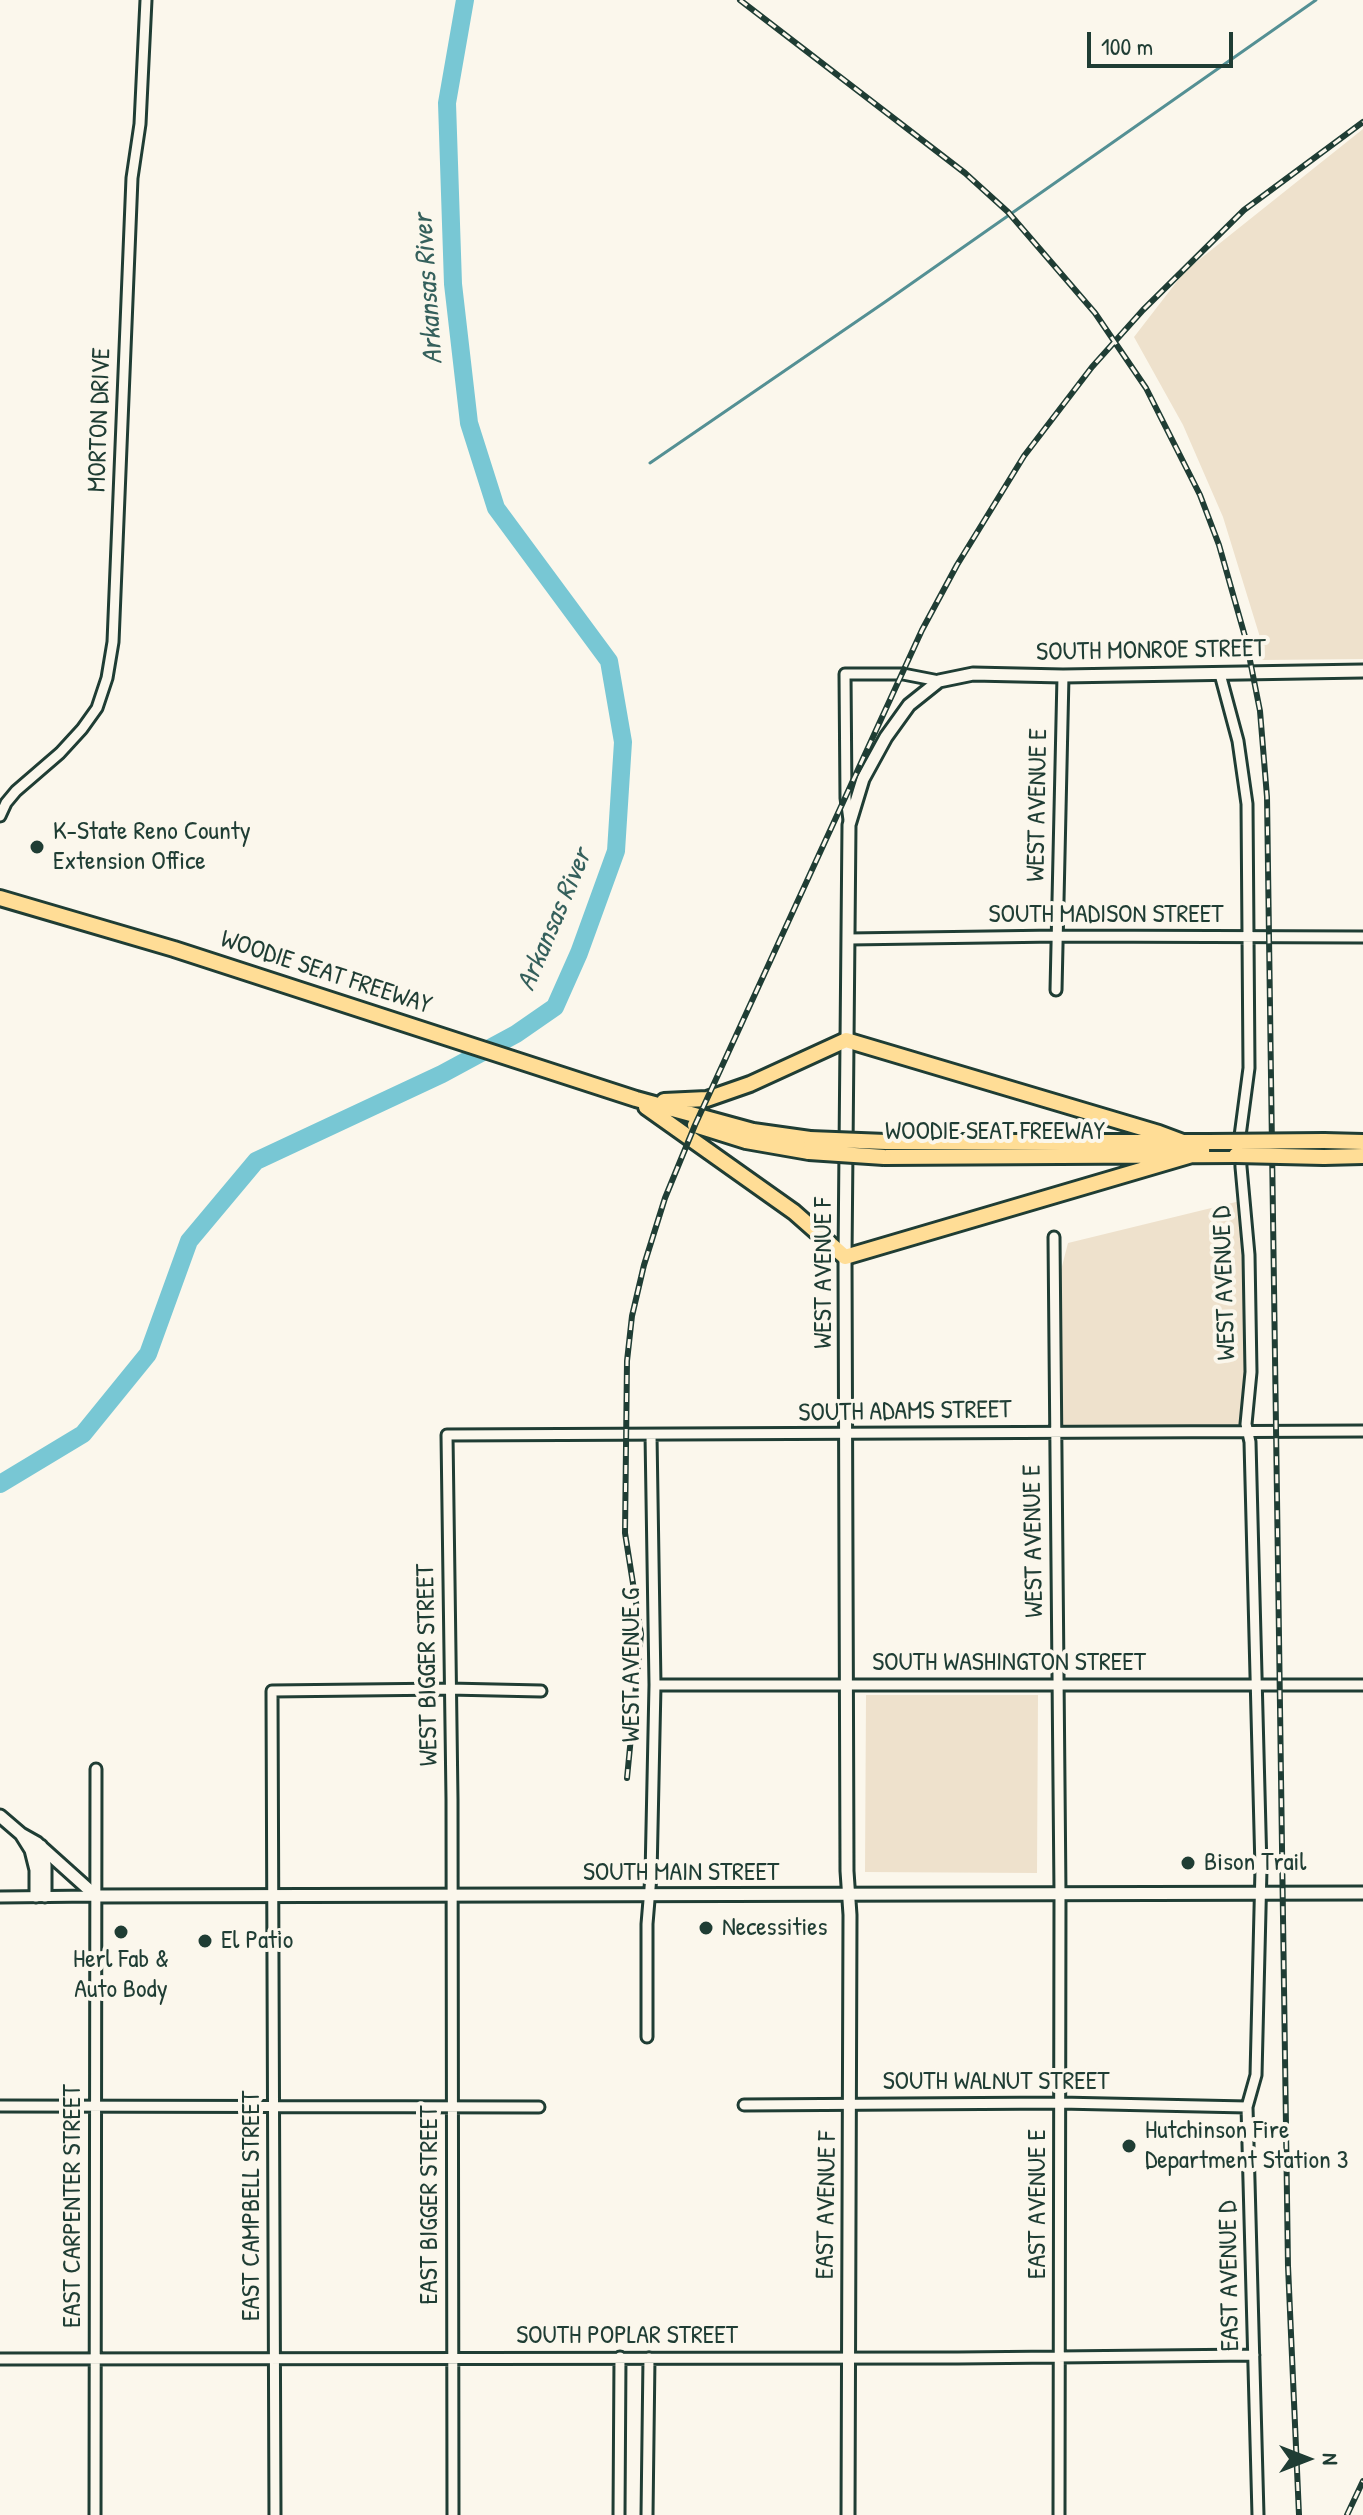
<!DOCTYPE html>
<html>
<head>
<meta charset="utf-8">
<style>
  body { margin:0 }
  #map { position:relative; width:1363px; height:2515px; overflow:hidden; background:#fbf7ec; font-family:"Patrick Hand",sans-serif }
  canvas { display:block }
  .north { position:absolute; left:1267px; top:2419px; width:80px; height:80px; -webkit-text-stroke:6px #fbf7ec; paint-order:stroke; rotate:90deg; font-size:22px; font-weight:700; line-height:32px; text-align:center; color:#1f3d34 }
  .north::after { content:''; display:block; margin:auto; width:28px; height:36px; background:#1f3d34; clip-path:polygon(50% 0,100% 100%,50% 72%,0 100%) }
  .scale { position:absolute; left:1087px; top:32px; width:146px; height:36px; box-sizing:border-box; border:4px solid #1f3d34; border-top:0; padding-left:10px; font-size:24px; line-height:28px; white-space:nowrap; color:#1f3d34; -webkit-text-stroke:6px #fbf7ec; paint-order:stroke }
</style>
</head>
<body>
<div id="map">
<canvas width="1363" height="2515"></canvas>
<div class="north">N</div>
<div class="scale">100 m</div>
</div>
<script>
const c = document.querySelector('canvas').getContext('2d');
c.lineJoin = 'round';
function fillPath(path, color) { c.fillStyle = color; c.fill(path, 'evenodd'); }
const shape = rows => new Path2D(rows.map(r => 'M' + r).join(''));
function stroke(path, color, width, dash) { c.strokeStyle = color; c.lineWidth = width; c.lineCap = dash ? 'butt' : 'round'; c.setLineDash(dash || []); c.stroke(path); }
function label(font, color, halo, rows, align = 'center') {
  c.font = font + ' "Patrick Hand",sans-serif'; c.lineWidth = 8; c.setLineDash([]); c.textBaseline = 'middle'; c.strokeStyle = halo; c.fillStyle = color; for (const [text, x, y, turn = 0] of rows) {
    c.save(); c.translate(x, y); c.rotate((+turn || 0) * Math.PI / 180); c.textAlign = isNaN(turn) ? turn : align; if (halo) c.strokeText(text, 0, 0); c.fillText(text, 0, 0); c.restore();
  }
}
fillPath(shape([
  [1363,129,1363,659,1262,660,1259,634,1223,517,1183,425,1134,337,1185,271],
  [1240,1201,1246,1244,1246,1357,1243,1425,1060,1426,1059,1278,1068,1243],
  [866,1695,1038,1695,1037,1873,865,1872]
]), '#eee1cc');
stroke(shape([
  [650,463,885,302,1316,0]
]), '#549094', 3);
stroke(shape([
  [0,1484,83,1434,148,1354,189,1241,256,1161,442,1074,516,1034,555,1007,579,953,616,851,623,742,609,661,496,508,469,423,453,284,447,103,465,0]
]), '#78c7d4', 18);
const minor = shape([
  [1220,674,1238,741,1247,804,1249,1068,1240,1136,1241,1167,1249,1255,1251,1372,1246,1424,1250,1442,1261,1869,1256,2075,1247,2107,1258,2515],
  [0,816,6,803,16,791,60,753,82,729,97,708,107,678,113,642,132,178,140,124,146,0],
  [849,820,846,798,845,674,903,674,939,681],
  [849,939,1057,936,1363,937],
  [1056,990,1063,676],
  [1054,1237,1060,1893,1059,2515],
  [655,1685,1363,1685],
  [0,1897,96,1896],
  [647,2037,647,1924,651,1876,655,1685,651,1435],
  [744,2105,1060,2103,1247,2107],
  [0,2106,539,2107],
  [0,2359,958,2358,1254,2355],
  [95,2515,96,1769],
  [275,2515,272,1691,449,1689,541,1691],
  [453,2515,452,1799,447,1435,1363,1431],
  [619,2515,620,2357],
  [647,2515,649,2358]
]);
const tertiary = shape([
  [0,1816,21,1834,31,1850,36,1870,36,1896],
  [21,1834,37,1843,96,1896,1363,1893],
  [41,1846,45,1865,45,1896],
  [848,2515,850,1915,847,1871,845,1257,849,825,863,779,886,737,909,705,939,681,973,674,1063,676,1363,671]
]);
const primary = shape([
  [0,898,174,949,636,1099,753,1131,810,1139],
  [664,1101,707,1099,750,1084,846,1040,1159,1133,1183,1142],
  [646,1107,794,1212,845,1257,1192,1155],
  [695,1125,746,1141,809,1152],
  [1324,1141,1363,1142],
  [886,1142,1209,1142],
  [884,1157,1236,1155],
  [1324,1157,1363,1156]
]);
stroke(minor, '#1f3d34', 15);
stroke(tertiary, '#1f3d34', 17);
stroke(primary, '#1f3d34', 20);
stroke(minor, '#fbf7ec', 9);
stroke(tertiary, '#fbf7ec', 11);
stroke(primary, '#ffdd96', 14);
const rail = shape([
  [740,0,965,173,1008,212,1095,313,1146,388,1200,495,1219,545,1246,640,1260,711,1267,797,1288,2266,1299,2515],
  [627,1778,641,1634,625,1533,627,1361,632,1316,644,1265,665,1198,695,1125,922,630,957,565,1024,456,1092,367,1143,310,1244,210,1363,122],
  [1347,2515,1363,2481]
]);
stroke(rail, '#1f3d34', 6);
stroke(rail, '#fbf7ec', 3, [9]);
const primaryBridge = shape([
  [810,1139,886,1142],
  [1209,1142,1324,1141],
  [809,1152,884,1157],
  [1236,1155,1324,1157]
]);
stroke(primaryBridge, '#1f3d34', 20, []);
stroke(primaryBridge, '#ffdd96', 14);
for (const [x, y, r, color] of [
  [37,847,8,"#1f3d34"],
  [1188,1863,8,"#1f3d34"],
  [706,1928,8,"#1f3d34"],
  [121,1932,8,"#1f3d34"],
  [205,1941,8,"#1f3d34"],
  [1129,2146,8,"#1f3d34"]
]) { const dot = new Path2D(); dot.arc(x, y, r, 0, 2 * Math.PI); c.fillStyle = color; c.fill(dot); stroke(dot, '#fbf7ec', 3); }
label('26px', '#1f3d34', '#fbf7ec', [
  ["MORTON DRIVE",100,420,-88],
  ["SOUTH MONROE STREET",1151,651,-1],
  ["WEST AVENUE E",1038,805,-89],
  ["SOUTH MADISON STREET",1106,915],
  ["WOODIE SEAT FREEWAY",326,973,18],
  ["WOODIE SEAT FREEWAY",995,1132],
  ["WEST AVENUE F",824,1273,-90],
  ["WEST AVENUE D",1225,1283,-92],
  ["SOUTH ADAMS STREET",905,1412,-1],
  ["WEST AVENUE E",1034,1541,-91],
  ["SOUTH WASHINGTON STREET",1009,1663],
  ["WEST BIGGER STREET",428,1665,-91],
  ["WEST AVENUE G",632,1665,-90],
  ["SOUTH MAIN STREET",681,1873],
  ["SOUTH WALNUT STREET",996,2082],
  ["EAST AVENUE E",1038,2204,-90],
  ["EAST BIGGER STREET",430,2205,-90],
  ["EAST AVENUE F",827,2205,-89],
  ["EAST CARPENTER STREET",73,2206,-90],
  ["EAST CAMPBELL STREET",252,2206,-90],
  ["EAST AVENUE D",1230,2276,-91],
  ["SOUTH POPLAR STREET",627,2336]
]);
label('26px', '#1f3d34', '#fbf7ec', [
  ["K-State Reno County",53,832],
  ["Extension Office",53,862],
  ["Bison Trail",1204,1863],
  ["Necessities",722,1928],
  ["El Patio",221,1941],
  ["Herl Fab &",121,1960,"center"],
  ["Auto Body",121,1990,"center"],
  ["Hutchinson Fire",1145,2131],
  ["Department Station 3",1145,2161]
], 'left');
label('italic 28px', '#35605c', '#fbf7ec', [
  ["Arkansas River",429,289,-94],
  ["Arkansas River",555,920,-67]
]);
</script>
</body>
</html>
